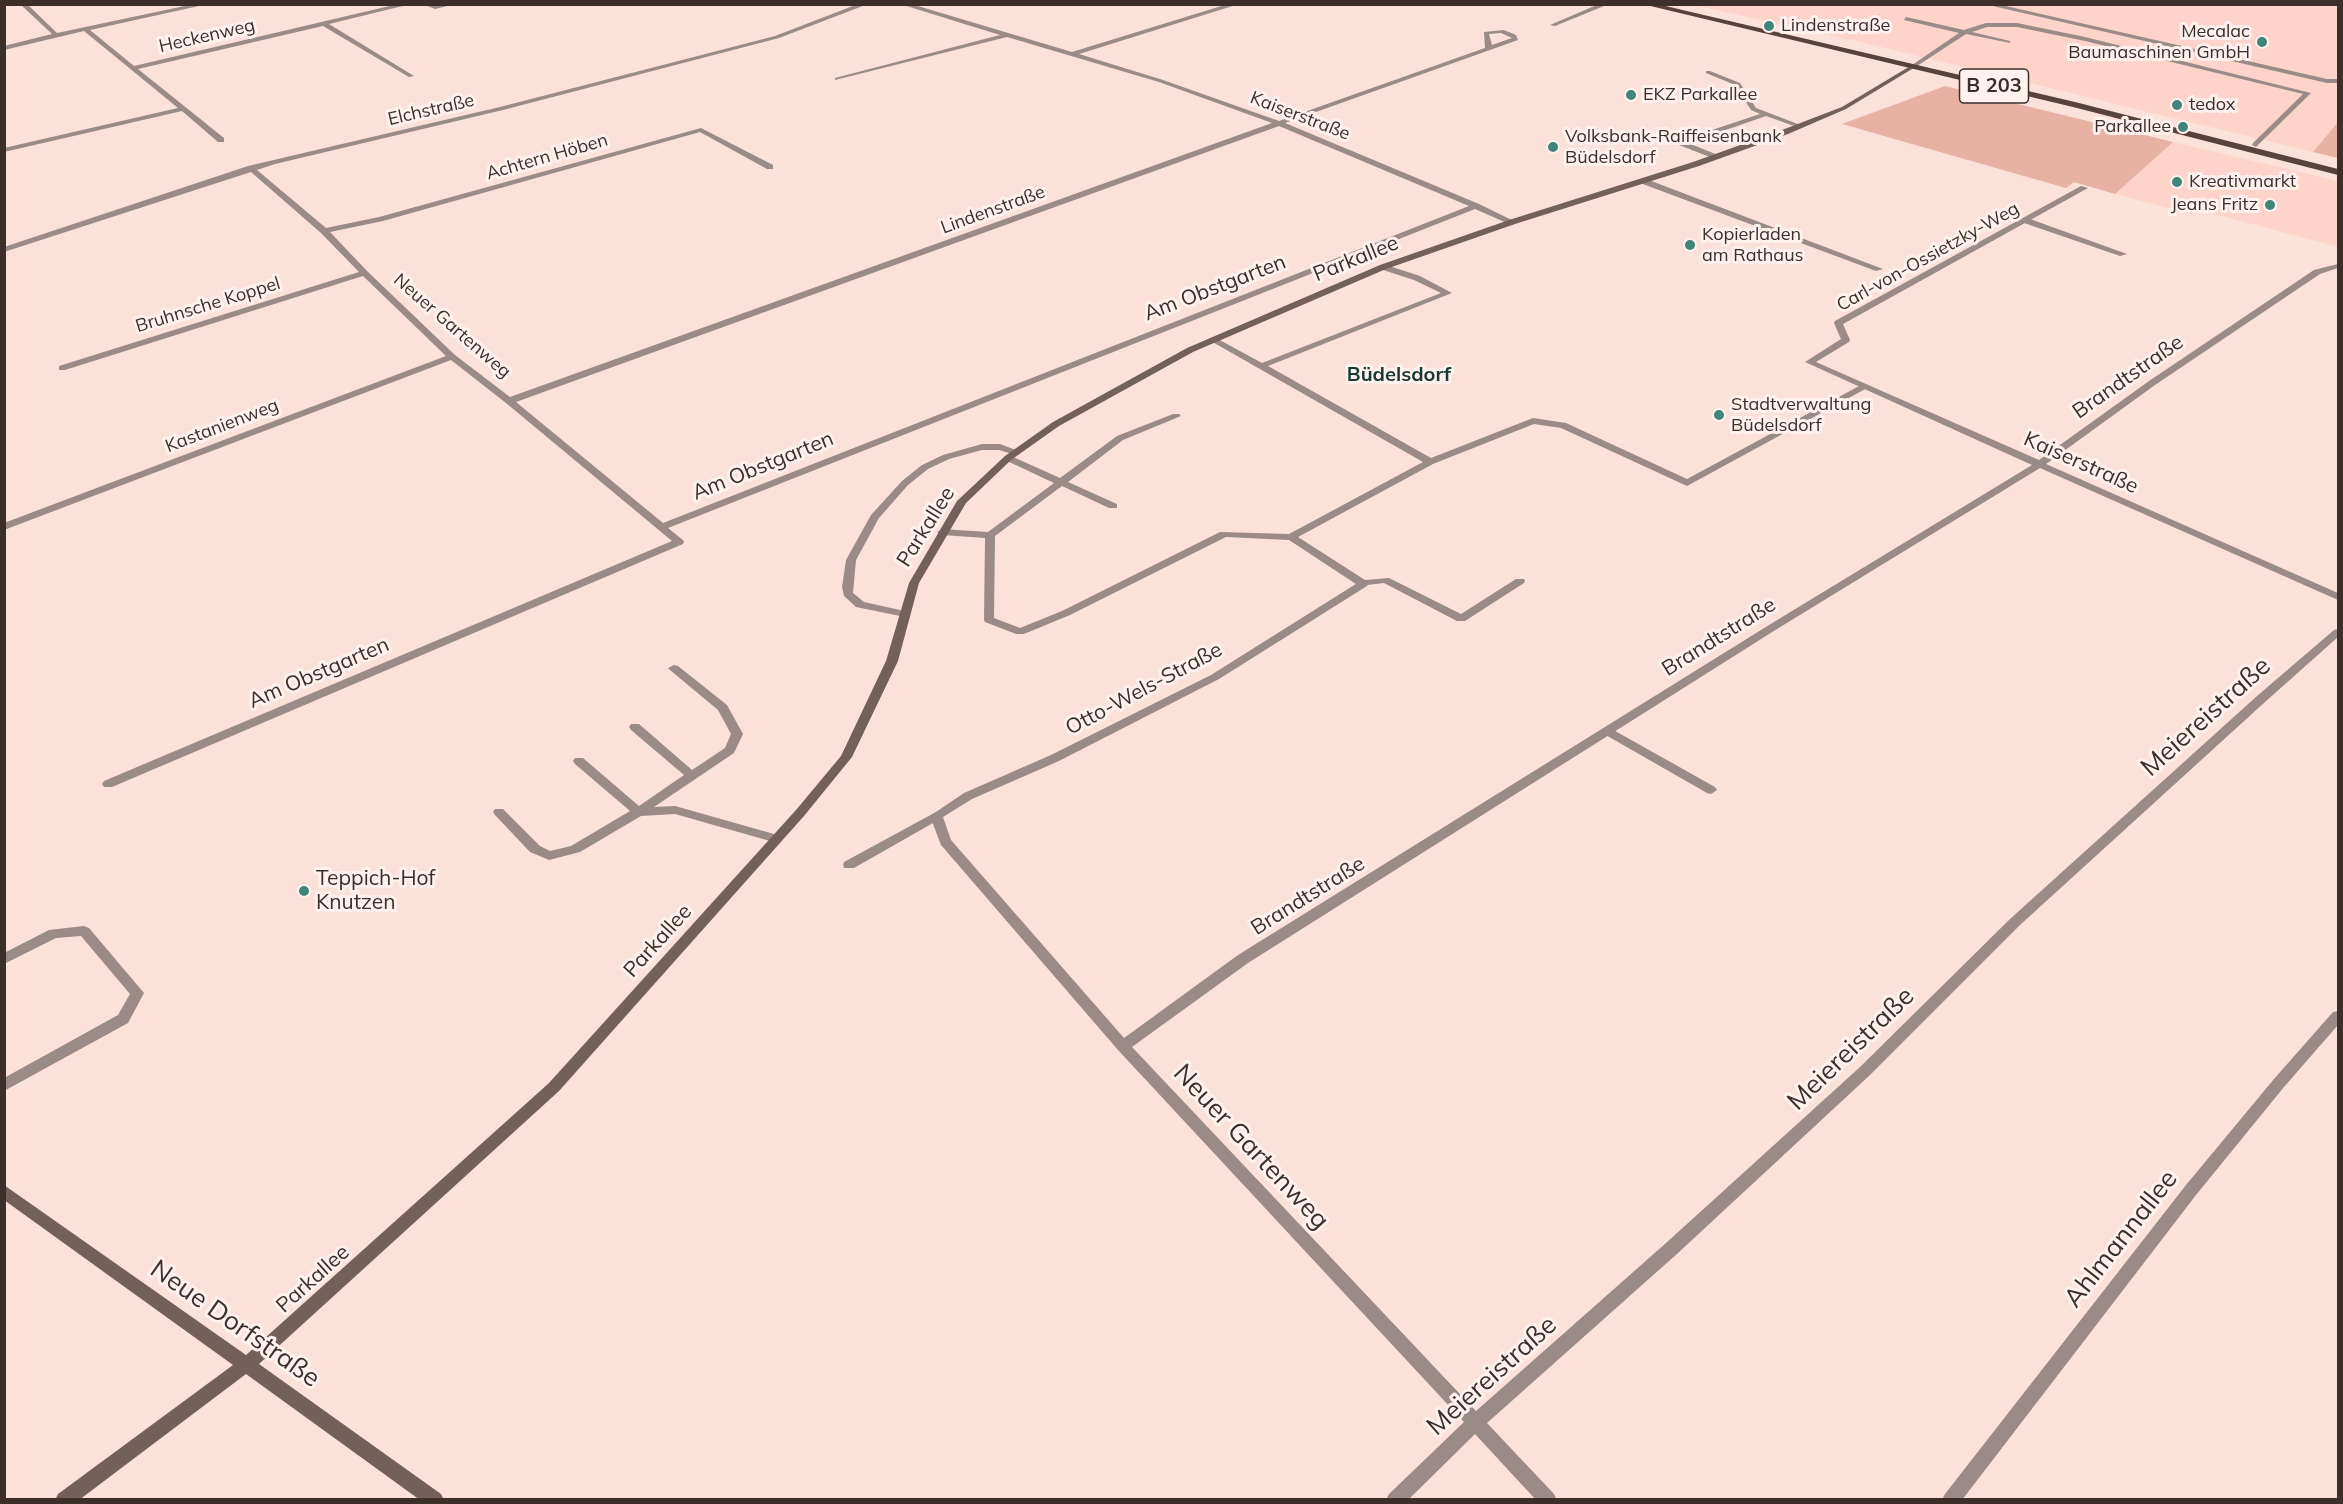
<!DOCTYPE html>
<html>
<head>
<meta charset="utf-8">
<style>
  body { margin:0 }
  #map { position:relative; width:2343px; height:1504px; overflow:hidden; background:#fce0da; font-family:Mulish,sans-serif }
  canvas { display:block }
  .frame { position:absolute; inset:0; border:6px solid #3b2e2b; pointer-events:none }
</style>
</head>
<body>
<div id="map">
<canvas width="2343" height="1504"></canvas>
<div class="frame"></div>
</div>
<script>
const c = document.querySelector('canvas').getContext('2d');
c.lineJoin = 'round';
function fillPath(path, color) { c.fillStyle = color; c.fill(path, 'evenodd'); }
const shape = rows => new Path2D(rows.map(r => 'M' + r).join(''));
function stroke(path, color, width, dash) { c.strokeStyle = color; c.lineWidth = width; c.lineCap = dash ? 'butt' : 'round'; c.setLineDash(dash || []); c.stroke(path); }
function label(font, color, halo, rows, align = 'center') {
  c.font = font + ' Mulish,sans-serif'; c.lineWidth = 6; c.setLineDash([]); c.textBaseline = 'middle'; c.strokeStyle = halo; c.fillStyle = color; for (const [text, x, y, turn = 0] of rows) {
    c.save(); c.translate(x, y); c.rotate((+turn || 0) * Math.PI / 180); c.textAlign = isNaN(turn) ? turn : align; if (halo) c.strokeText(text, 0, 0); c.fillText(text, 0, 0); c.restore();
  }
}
fillPath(shape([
  [1694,5,2338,5,2338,122,2313,152,1869,44],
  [2173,142,2338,181,2338,247,2196,209,2191,214,2115,194]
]), '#fed3ca');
fillPath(shape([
  [1945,86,2173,142,2115,194,2074,182,2066,188,1842,124],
  [2338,122,2338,158,2313,152]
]), '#e7b1a4');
fillPath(shape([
  [422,4,435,5,456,4,435,9,422,4],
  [1906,17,1964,30,1986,23,2017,23,2085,37,2311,93,2256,147,2252,145,2253,143,2303,94,2085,41,2017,27,1987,27,1972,32,2010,41,2010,43,1966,34,1914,68,1912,67,1912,65,1959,33,1904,20,1906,17],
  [1706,71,1710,71,1740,83,1756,108,1803,126,1797,127,1766,116,1688,143,1718,155,1718,159,1715,159,1679,145,1679,141,1760,114,1751,110,1735,85,1706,73,1706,71],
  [1640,179,1646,179,1883,269,1876,271,1640,183,1640,179],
  [2024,219,2030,219,2127,254,2120,256,2024,223,2024,219],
  [1380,265,1386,265,1420,276,1452,293,1268,366,1431,458,1533,418,1566,423,1687,479,1861,385,1864,384,1869,387,1687,486,1561,428,1534,424,1433,464,1298,537,1365,580,1389,578,1461,614,1516,579,1524,579,1525,581,1524,583,1465,621,1457,621,1384,583,1359,586,1289,540,1226,537,1070,615,1024,634,1016,634,985,622,984,620,985,538,942,535,937,532,942,529,988,532,1054,483,1005,460,1005,456,1011,456,1060,478,1117,436,1173,414,1179,414,1181,416,1123,440,1068,482,1117,504,1117,508,1109,508,1062,486,995,536,994,618,1020,628,1062,611,1220,532,1289,534,1423,462,1209,340,1216,338,1262,363,1441,293,1414,280,1380,269,1380,265],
  [1000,444,1021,452,1016,455,999,450,982,450,949,459,928,469,908,485,879,518,856,560,853,593,864,602,909,612,910,614,909,616,905,617,856,607,844,596,842,587,846,560,871,515,902,481,922,465,943,455,982,444,1000,444],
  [674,665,678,666,727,705,743,734,734,753,654,807,675,806,781,836,783,839,781,842,777,843,675,814,641,816,580,852,549,860,530,852,495,815,493,812,495,809,503,809,540,846,550,851,571,846,630,811,575,764,573,761,575,758,583,758,639,806,684,775,631,730,629,727,631,724,639,724,692,770,725,748,731,734,718,710,670,670,668,668,674,665],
  [1608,727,1715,787,1717,790,1711,794,1707,793,1604,734,1602,731,1608,727],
  [936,812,940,813,942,816,940,819,854,868,844,868,843,865,844,862,936,812],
  [84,926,89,928,144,993,128,1023,4,1091,4,1078,118,1015,130,994,81,936,56,938,4,964,4,953,49,930,84,926]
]), '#9a8b88');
fillPath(shape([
  [20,4,27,4,57,33,194,4,208,4,90,30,134,66,398,4,411,4,329,24,414,76,409,77,323,26,138,69,224,138,224,142,218,142,182,111,4,152,4,148,178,108,84,31,4,50,4,46,52,34,20,4],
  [858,4,868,4,779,38,503,110,275,164,257,170,326,228,379,217,701,128,773,165,773,169,767,169,700,132,383,221,330,232,367,271,455,355,510,397,1272,123,1159,82,1007,37,835,80,835,78,1000,35,900,4,911,4,1072,52,1228,4,1239,4,1079,54,1163,80,1279,121,1485,48,1484,32,1504,30,1516,35,1518,40,1285,123,1479,204,1516,222,1509,224,1475,209,668,528,683,540,684,542,683,544,112,787,104,787,102,784,104,781,672,541,506,403,451,360,4,530,4,523,446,356,363,276,65,370,59,370,59,366,359,272,321,233,251,172,4,252,4,247,248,166,500,107,775,36,858,4],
  [1501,33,1512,38,1492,45,1489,34,1501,33],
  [1279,126,1469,206,663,523,516,402,1279,126],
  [1599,4,1609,4,1555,26,1550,25,1599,4],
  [1984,4,1997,4,2327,79,2338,79,2338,83,2327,83,1984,4],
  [2081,186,2088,188,1843,324,1850,340,1849,342,1816,362,2039,460,2149,381,2314,270,2338,264,2338,268,2320,274,2155,385,2046,464,2338,593,2338,600,2040,468,1777,629,1248,963,1132,1047,1476,1411,1666,1243,1860,1067,2010,919,2257,696,2334,630,2338,629,2338,637,2265,702,2020,925,1870,1075,1678,1253,1487,1423,1554,1494,1557,1500,1536,1500,1475,1434,1408,1500,1386,1500,1389,1494,1464,1422,1118,1050,941,845,930,816,964,793,1051,755,1211,675,1359,582,1367,582,1368,584,1367,586,1219,679,1059,761,972,799,943,817,951,840,1124,1038,1238,955,1769,625,2032,465,1805,362,1841,339,1834,323,1835,321,2081,186],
  [2338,1011,2338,1025,2284,1087,2196,1195,1962,1500,1942,1500,1945,1494,2186,1185,2274,1079,2333,1012,2338,1011]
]), '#9a8b88');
fillPath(shape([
  [1912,65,1917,66,1846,109,1788,134,1699,166,1515,224,1386,269,1193,352,1059,426,1011,460,966,503,919,583,898,661,852,757,804,816,559,1091,259,1364,441,1494,444,1500,420,1500,246,1374,79,1500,55,1500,58,1494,233,1365,4,1200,4,1185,246,1355,549,1083,796,810,841,756,886,661,909,583,957,501,1005,456,1053,422,1187,348,1380,265,1509,220,1693,162,1782,130,1842,107,1912,65]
]), '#74605b');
fillPath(shape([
  [1642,4,1657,4,2075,102,2338,169,2338,175,2073,107,1642,4]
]), '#59423c');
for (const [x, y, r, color] of [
  [1769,26,6,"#40857a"],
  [2262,42,6,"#40857a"],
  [1631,95,6,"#40857a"],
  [2177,105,6,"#40857a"],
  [2183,127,6,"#40857a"],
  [1553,147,6,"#40857a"],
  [2177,182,6,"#40857a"],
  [2270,205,6,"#40857a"],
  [1690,245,6,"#40857a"],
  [1719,415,6,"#40857a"],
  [304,891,6,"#40857a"]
]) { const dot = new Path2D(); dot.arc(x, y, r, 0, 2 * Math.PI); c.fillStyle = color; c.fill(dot); stroke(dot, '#fff1ee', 2); }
label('18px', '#3b2e2b', '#fff1ee', [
  ["Lindenstraße",1781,26],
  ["Mecalac",2250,32,"right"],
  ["Baumaschinen GmbH",2250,53,"right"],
  ["EKZ Parkallee",1643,95],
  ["tedox",2189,105],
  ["Parkallee",2171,127,"right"],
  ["Volksbank-Raiffeisenbank",1565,137],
  ["Büdelsdorf",1565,158],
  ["Kreativmarkt",2189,182],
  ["Jeans Fritz",2258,205,"right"],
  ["Kopierladen",1702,235],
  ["am Rathaus",1702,256],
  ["Stadtverwaltung",1731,405],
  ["Büdelsdorf",1731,426]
], 'left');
label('18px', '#3b2e2b', '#fff1ee', [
  ["Heckenweg",207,36,-13],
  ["Elchstraße",431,110,-13],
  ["Kaiserstraße",1300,116,21],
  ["Achtern Höben",547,157,-16],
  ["Lindenstraße",993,210,-20],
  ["Carl-von-Ossietzky-Weg",1928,257,-29],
  ["Bruhnsche Koppel",208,305,-17],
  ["Neuer Gartenweg",452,326,41],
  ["Kastanienweg",222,426,-21]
]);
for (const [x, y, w] of [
  [1994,86,69]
]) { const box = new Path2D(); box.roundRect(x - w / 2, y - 17, w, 34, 4.5); c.fillStyle = '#fff1ee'; c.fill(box); stroke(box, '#3b2e2b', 1.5); }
label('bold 20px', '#3b2e2b', null, [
  ["B 203",1994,86]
]);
label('bold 20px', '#183934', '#fff1ee', [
  ["Büdelsdorf",1399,375]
]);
label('21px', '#3b2e2b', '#fff1ee', [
  ["Parkallee",1356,259,-22],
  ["Am Obstgarten",1215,288,-21],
  ["Brandtstraße",2128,377,-35],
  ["Kaiserstraße",2081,463,24],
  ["Am Obstgarten",763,466,-22],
  ["Parkallee",926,527,-58],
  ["Brandtstraße",1719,637,-32],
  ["Am Obstgarten",319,673,-23],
  ["Otto-Wels-Straße",1144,689,-28],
  ["Brandtstraße",1308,896,-32],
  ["Parkallee",658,941,-48],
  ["Parkallee",313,1279,-42]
]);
label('21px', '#3b2e2b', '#fff1ee', [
  ["Teppich-Hof",316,879],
  ["Knutzen",316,903]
], 'left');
label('26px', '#3b2e2b', '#fff1ee', [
  ["Meiereistraße",2206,717,-42],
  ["Meiereistraße",1851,1049,-44],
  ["Neuer Gartenweg",1251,1147,47],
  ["Ahlmannallee",2121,1239,-52],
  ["Neue Dorfstraße",235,1324,35],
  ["Meiereistraße",1492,1376,-42]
]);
</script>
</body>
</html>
